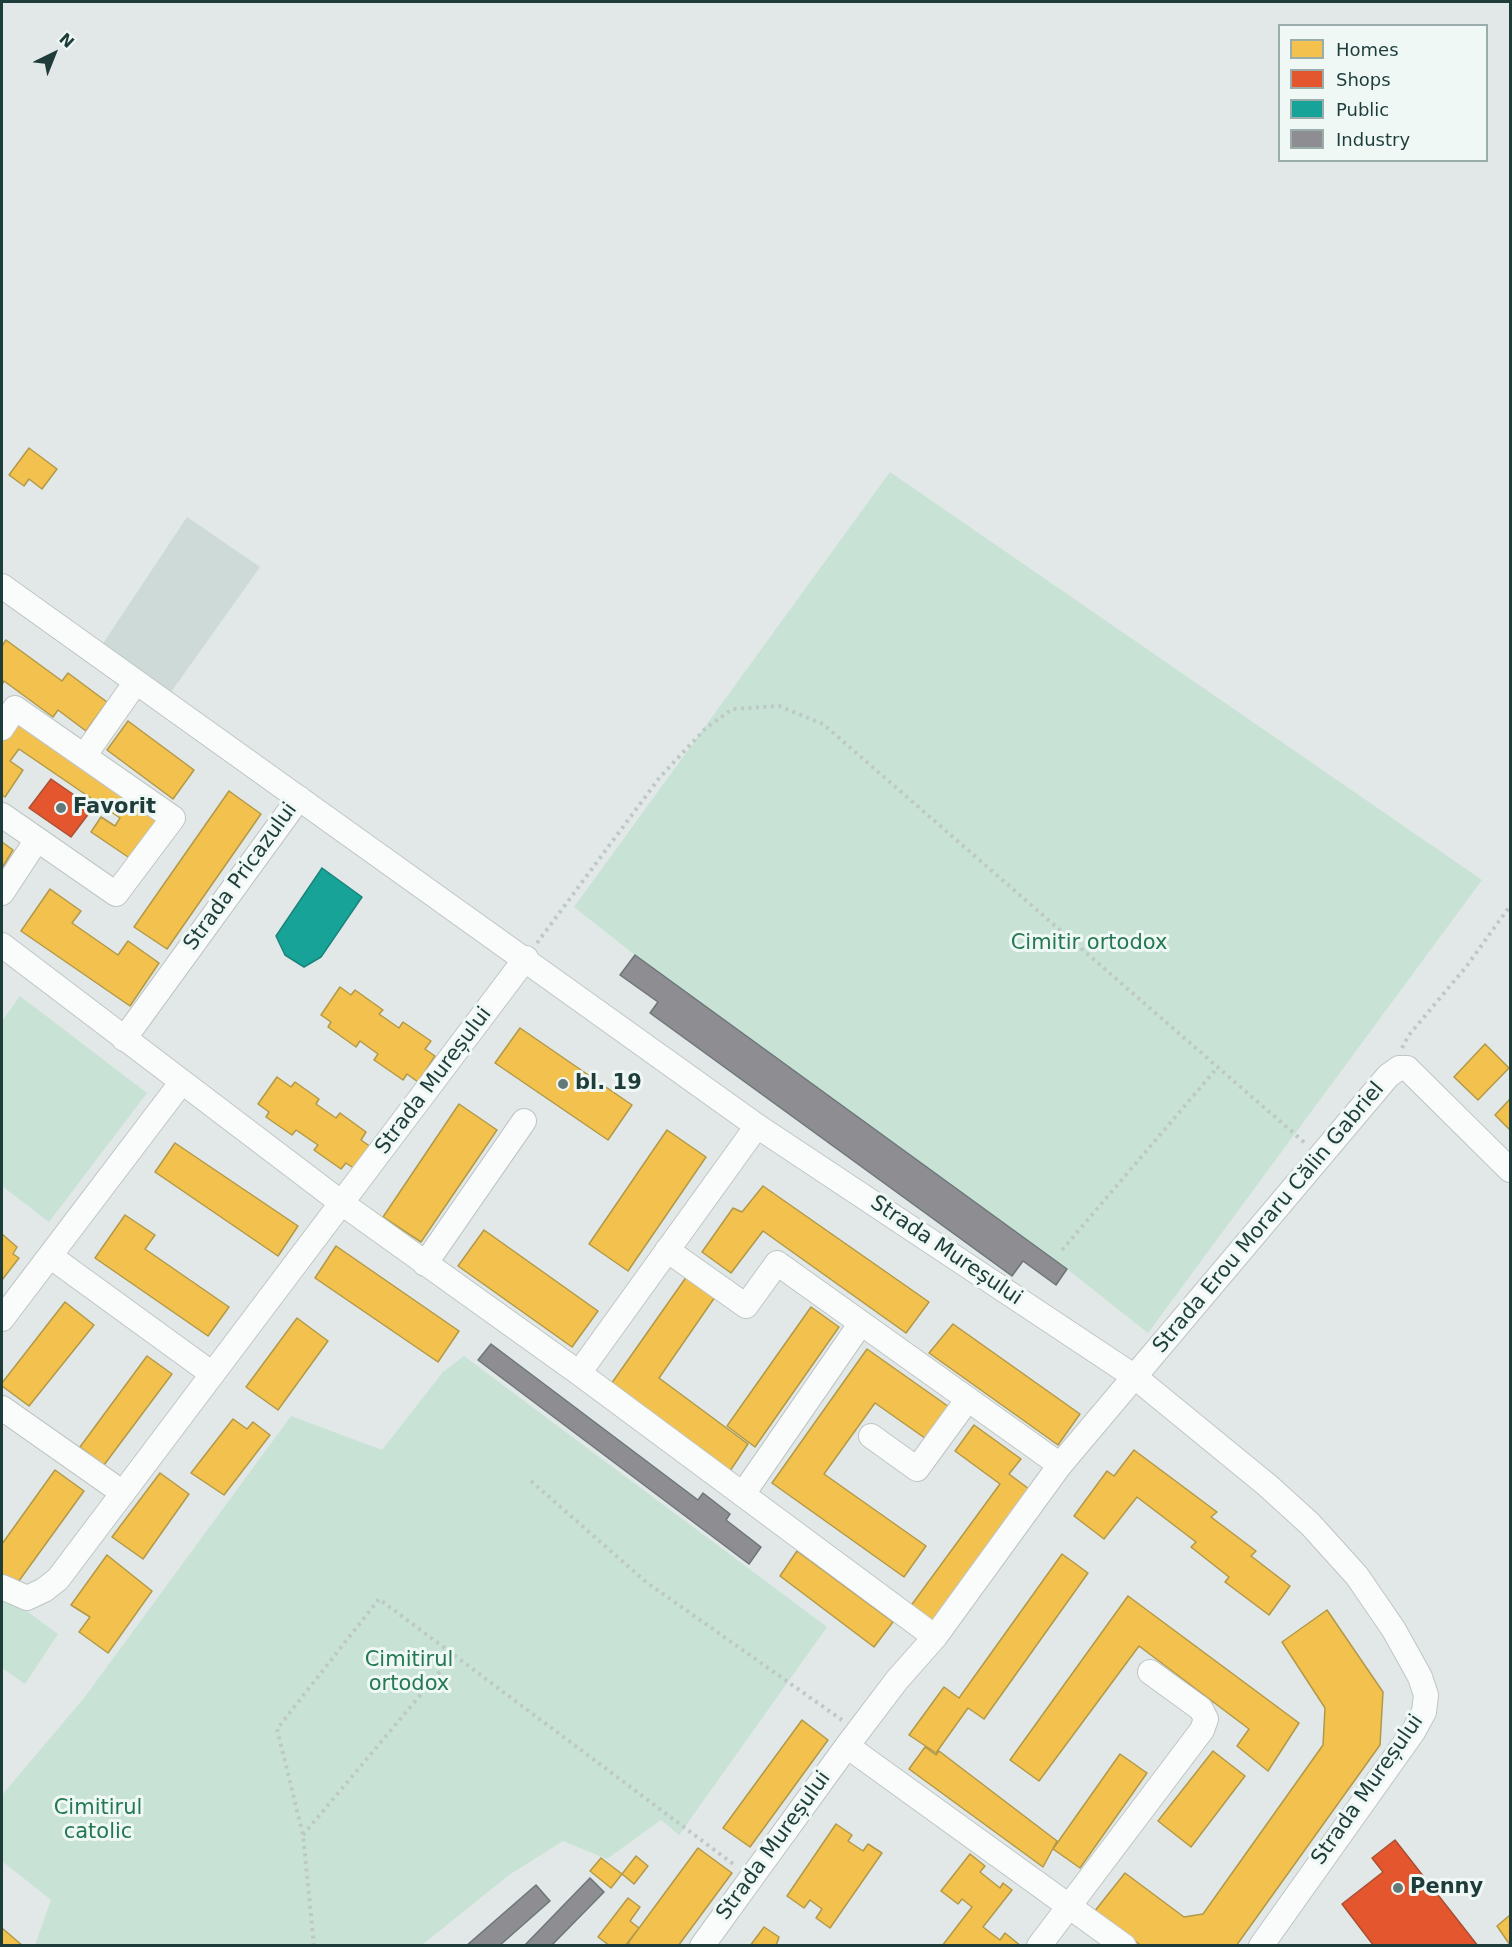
<!DOCTYPE html>
<html>
<head>
<meta charset="utf-8">
<style>
  body { margin:0 }
  #map { position:relative; width:1512px; height:1947px; overflow:hidden; background:#e1e8e7; font-family:"DejaVu Sans",sans-serif }
  canvas { display:block }
  .frame { position:absolute; inset:0; border:3px solid #1e3d3a; pointer-events:none }
  .legend { position:absolute; left:1278px; top:24px; width:210px; height:138px; box-sizing:border-box; background:#eff8f5; border:2px solid #9badaa; margin:0; padding:8px 10px; list-style:none; font-size:18px; color:#1e3d3a }
  .legend li { display:flex; align-items:center; gap:12px; height:30px }
  .legend b { width:30px; border:2px solid #9badaa }
  .north { position:absolute; left:24px; top:24px; width:60px; height:60px; -webkit-text-stroke:4px #eff8f5; paint-order:stroke; rotate:43deg; font-size:16px; font-weight:700; line-height:24px; text-align:center; color:#1e3d3a }
  .north::after { content:''; display:block; margin:auto; width:21px; height:27px; background:#1e3d3a; clip-path:polygon(50% 0,100% 100%,50% 72%,0 100%) }
</style>
</head>
<body>
<div id="map">
<canvas width="1512" height="1947"></canvas>
<div class="frame"></div>
<ul class="legend">
<li><b style="height:16px;background:#f2c14e"></b>Homes</li>
<li><b style="height:16px;background:#e4572e"></b>Shops</li>
<li><b style="height:16px;background:#17a398"></b>Public</li>
<li><b style="height:16px;background:#8d8d92"></b>Industry</li>
</ul>
<div class="north">N</div>
</div>
<script>
const c = document.querySelector('canvas').getContext('2d');
c.lineJoin = 'round';
function fillPath(path, color) { c.fillStyle = color; c.fill(path, 'evenodd'); }
const shape = rows => new Path2D(rows.map(r => 'M' + r).join(''));
function stroke(path, color, width, dash) { c.strokeStyle = color; c.lineWidth = width; c.lineCap = dash ? 'butt' : 'round'; c.setLineDash(dash || []); c.stroke(path); }
function label(font, color, halo, rows, align = 'center') {
  c.font = font + ' "DejaVu Sans",sans-serif'; c.lineWidth = 6; c.setLineDash([]); c.textBaseline = 'middle'; c.strokeStyle = halo; c.fillStyle = color; for (const [text, x, y, turn = 0] of rows) {
    c.save(); c.translate(x, y); c.rotate((+turn || 0) * Math.PI / 180); c.textAlign = isNaN(turn) ? turn : align; if (halo) c.strokeText(text, 0, 0); c.fillText(text, 0, 0); c.restore();
  }
}
fillPath(shape([
  [187,517,260,567,164,702,96,654]
]), '#cedad7');
fillPath(shape([
  [890,472,1482,880,1148,1333,1067,1269,635,955,574,907],
  [20,996,147,1093,49,1222,2,1186,2,1021],
  [464,1356,827,1627,679,1835,661,1820,607,1859,563,1841,509,1875,422,1945,35,1945,51,1900,2,1861,2,1795,84,1698,291,1416,382,1450,443,1372],
  [2,1593,58,1634,25,1684,2,1668]
]), '#c8e3d5');
const homes = shape([
  [29,448,57,469,42,489,29,479,24,486,9,475,29,448],
  [6,640,62,681,68,673,107,702,86,731,58,710,53,717,4,681,2,685,2,646,6,640],
  [15,717,160,816,131,859,91,832,101,817,115,826,120,818,19,749,10,761,23,770,5,797,2,795,2,738,15,717],
  [128,721,194,770,173,799,107,750,128,721],
  [229,791,261,814,167,949,134,927,229,791],
  [2,842,13,850,2,868,2,842],
  [50,889,81,911,72,923,118,955,128,941,159,963,130,1006,21,931,50,889],
  [340,987,351,995,355,990,383,1010,379,1014,399,1028,403,1022,431,1041,425,1049,435,1056,418,1082,407,1074,403,1080,374,1060,378,1054,360,1041,356,1047,328,1027,331,1022,321,1015,340,987],
  [520,1028,632,1105,608,1140,495,1063,520,1028],
  [1485,1044,1509,1068,1478,1100,1454,1077,1485,1044],
  [277,1077,291,1087,295,1082,319,1099,316,1104,336,1118,340,1113,366,1132,361,1140,371,1147,355,1169,346,1163,341,1169,314,1150,318,1145,296,1130,292,1135,266,1117,269,1112,258,1104,277,1077],
  [1510,1099,1510,1130,1495,1115,1510,1099],
  [459,1104,497,1130,421,1242,383,1217,459,1104],
  [667,1130,706,1157,628,1271,589,1244,667,1130],
  [175,1143,298,1226,278,1256,155,1172,175,1143],
  [763,1186,929,1302,906,1333,763,1231,731,1273,702,1252,733,1208,742,1212,763,1186],
  [125,1215,155,1235,145,1249,229,1307,208,1336,95,1258,125,1215],
  [484,1230,598,1311,572,1347,458,1266,484,1230],
  [2,1234,17,1247,13,1254,19,1258,2,1280,2,1234],
  [336,1246,459,1331,438,1362,315,1278,336,1246],
  [687,1276,715,1297,659,1378,748,1444,730,1471,609,1387,687,1276],
  [65,1302,94,1325,29,1406,2,1386,2,1383,65,1302],
  [811,1307,839,1327,755,1447,727,1426,811,1307],
  [297,1318,328,1341,278,1410,246,1387,297,1318],
  [953,1324,1080,1414,1058,1445,929,1353,953,1324],
  [867,1349,952,1409,929,1441,875,1403,824,1474,926,1546,904,1577,772,1483,867,1349],
  [147,1356,172,1374,104,1465,80,1447,147,1356],
  [233,1419,247,1429,253,1422,270,1435,224,1495,191,1473,233,1419],
  [974,1425,1021,1459,1009,1474,1033,1492,935,1625,910,1607,1000,1484,955,1451,974,1425],
  [1134,1450,1217,1512,1211,1517,1256,1551,1251,1556,1290,1586,1269,1615,1225,1582,1229,1577,1191,1547,1196,1542,1137,1497,1104,1539,1074,1516,1107,1471,1114,1476,1134,1450],
  [55,1470,84,1491,16,1585,2,1574,2,1544,55,1470],
  [160,1473,189,1494,143,1559,112,1537,160,1473],
  [797,1551,893,1622,874,1647,780,1576,797,1551],
  [1062,1554,1088,1573,984,1719,968,1708,936,1753,909,1735,944,1687,959,1698,1062,1554],
  [107,1555,152,1591,108,1653,79,1632,90,1617,71,1605,107,1555],
  [1128,1596,1299,1723,1268,1771,1237,1746,1249,1729,1139,1646,1039,1781,1010,1760,1128,1596],
  [1327,1610,1383,1692,1380,1745,1236,1946,1142,1946,1094,1912,1125,1873,1184,1917,1203,1914,1323,1745,1325,1708,1282,1642,1327,1610],
  [802,1720,828,1740,750,1847,723,1828,802,1720],
  [925,1747,936,1755,939,1751,1057,1841,1043,1867,909,1769,925,1747],
  [1213,1751,1245,1776,1191,1847,1158,1821,1213,1751],
  [1120,1754,1147,1773,1080,1868,1053,1849,1120,1754],
  [836,1824,852,1835,848,1841,863,1851,868,1844,882,1853,830,1928,816,1918,822,1909,810,1900,804,1908,787,1896,836,1824],
  [698,1848,732,1873,678,1946,632,1946,628,1943,698,1848],
  [970,1854,985,1866,980,1872,1000,1888,1003,1883,1012,1890,983,1927,1000,1940,1005,1933,1021,1946,942,1946,972,1907,962,1899,958,1904,941,1891,970,1854],
  [636,1856,648,1866,634,1884,622,1874,636,1856],
  [601,1858,622,1874,611,1888,590,1871,601,1858],
  [628,1898,640,1907,630,1921,639,1928,625,1946,610,1946,598,1937,628,1898],
  [1510,1915,1510,1945,1497,1926,1510,1915],
  [764,1927,779,1937,776,1946,750,1946,764,1927],
  [2,1928,23,1946,2,1946,2,1928]
]);
fillPath(homes, '#f2c14e');
stroke(homes, '#b29948', 1.5);
const shops = shape([
  [51,779,93,808,71,837,29,808,51,779],
  [1395,1840,1478,1946,1374,1946,1342,1904,1383,1872,1372,1858,1395,1840]
]);
fillPath(shops, '#e4572e');
stroke(shops, '#a94f32', 1.5);
const public = shape([
  [322,868,362,897,321,957,304,967,285,955,276,936,322,868]
]);
fillPath(public, '#17a398');
stroke(public, '#19847c', 1.5);
const industry = shape([
  [635,955,1067,1269,1056,1285,1023,1261,1012,1276,650,1013,658,1002,620,975,635,955],
  [491,1344,698,1500,703,1493,730,1514,726,1520,761,1547,749,1564,478,1360,491,1344],
  [590,1878,604,1892,551,1946,524,1946,590,1878],
  [536,1885,550,1901,499,1946,466,1946,536,1885]
]);
fillPath(industry, '#8d8d92');
stroke(industry, '#6c7578', 1.5);
const minor = shape([
  [2,586,757,1126,1135,1377,1267,1485,1310,1524,1357,1576,1394,1630,1420,1677,1426,1695,1424,1712,1413,1732,1261,1946],
  [2,728,15,708,173,818,116,894,2,815],
  [84,756,136,682],
  [2,893,36,841],
  [2,945,343,1204,579,1373,935,1637],
  [124,1039,299,798],
  [667,1250,746,1306,777,1263,1060,1465],
  [50,1256,211,1373],
  [425,1264,524,1121],
  [2,1319,181,1083],
  [579,1373,757,1126],
  [2,1408,123,1493],
  [871,1436,917,1469,968,1399],
  [743,1494,861,1323],
  [2,1587,27,1598,44,1590,58,1579,526,958],
  [847,1746,1124,1946],
  [702,1946,847,1746,897,1680,935,1637,1060,1465,1388,1076,1399,1068,1407,1068,1510,1170],
  [1039,1946,1202,1730,1206,1719,1201,1709,1150,1672]
]);
stroke(minor, '#bec5c4', 26);
stroke(shape([
  [537,943,660,777,705,729,732,709,779,706,823,724,1305,1143],
  [1402,1048,1409,1035,1466,967,1510,906],
  [1062,1250,1217,1068],
  [531,1481,646,1582,842,1720],
  [303,1835,454,1655],
  [314,1946,303,1835,277,1729,379,1599,736,1866]
]), '#bec9c7', 4, [3, 4.5]);
stroke(minor, '#fafcfb', 24);
for (const [x, y, r, color] of [
  [61,808,6,"#627977"],
  [563,1084,6,"#627977"],
  [1398,1888,6,"#627977"]
]) { const dot = new Path2D(); dot.arc(x, y, r, 0, 2 * Math.PI); c.fillStyle = color; c.fill(dot); stroke(dot, '#eff8f5', 2); }
label('bold 21px', '#1e3d3a', '#eff8f5', [
  ["Favorit",73,808],
  ["bl. 19",575,1084],
  ["Penny",1410,1888]
], 'left');
label('21px', '#1e3d3a', '#eff8f5', [
  ["Strada Pricazului",241,877,-54],
  ["Strada Mureșului",434,1081,-53],
  ["Strada Erou Moraru Călin Gabriel",1269,1218,-50],
  ["Strada Mureșului",946,1251,34],
  ["Strada Mureșului",1368,1790,-55],
  ["Strada Mureșului",774,1846,-54]
]);
label('21px', '#247852', '#eff8f5', [
  ["Cimitir ortodox",1089,944],
  ["Cimitirul",409,1661],
  ["ortodox",409,1685],
  ["Cimitirul",98,1809],
  ["catolic",98,1833]
]);
</script>
</body>
</html>
